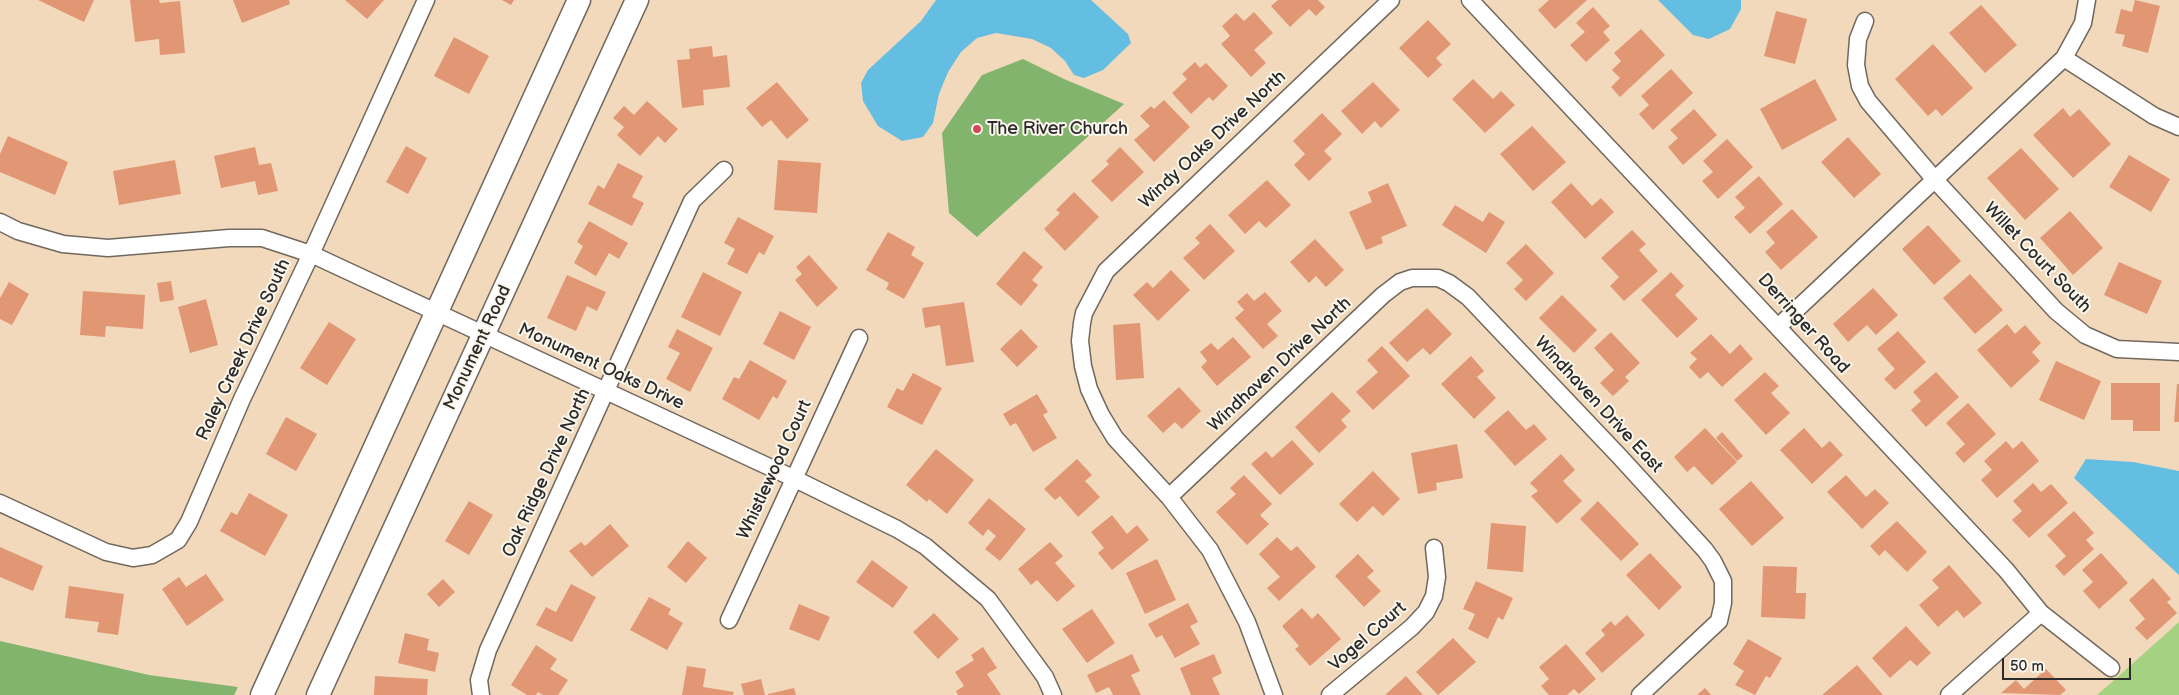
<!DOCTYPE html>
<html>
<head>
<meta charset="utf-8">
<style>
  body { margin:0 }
  #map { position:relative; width:2179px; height:695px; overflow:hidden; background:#f3d9bc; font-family:"Balsamiq Sans",sans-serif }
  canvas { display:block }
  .scale { position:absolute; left:2002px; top:658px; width:129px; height:22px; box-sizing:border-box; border:2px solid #2b2b2b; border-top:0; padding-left:6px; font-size:15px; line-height:18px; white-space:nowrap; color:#2b2b2b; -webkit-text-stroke:4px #fbf7ec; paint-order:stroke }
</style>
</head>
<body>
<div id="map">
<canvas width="2179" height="695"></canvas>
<div class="scale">50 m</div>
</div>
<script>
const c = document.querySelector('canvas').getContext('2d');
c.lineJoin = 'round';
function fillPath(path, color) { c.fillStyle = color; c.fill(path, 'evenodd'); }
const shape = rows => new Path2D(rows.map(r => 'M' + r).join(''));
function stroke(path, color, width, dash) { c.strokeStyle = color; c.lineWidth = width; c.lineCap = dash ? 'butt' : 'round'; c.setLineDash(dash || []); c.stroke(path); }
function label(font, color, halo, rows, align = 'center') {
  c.font = font + ' "Balsamiq Sans",sans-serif'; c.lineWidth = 4; c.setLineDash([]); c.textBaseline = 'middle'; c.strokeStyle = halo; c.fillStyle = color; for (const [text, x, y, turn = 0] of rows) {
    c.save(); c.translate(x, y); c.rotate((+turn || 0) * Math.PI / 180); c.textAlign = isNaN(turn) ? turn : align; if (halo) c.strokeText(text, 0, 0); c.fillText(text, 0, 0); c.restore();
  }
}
fillPath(shape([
  [2179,622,2179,695,2097,695,2112,682]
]), '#a4d280');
fillPath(shape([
  [1023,59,1064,79,1124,104,977,237,949,213,942,133,982,75],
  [0,641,149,675,238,687,234,695,0,695]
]), '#83b46e');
fillPath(shape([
  [936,0,1091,0,1128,34,1131,43,1103,70,1084,78,1074,75,1065,61,1051,48,1032,39,996,33,977,38,961,52,948,72,939,94,933,123,923,137,902,141,878,126,863,101,861,83,868,70,921,21],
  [1658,0,1741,0,1741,9,1730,29,1709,39,1693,35],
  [2086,459,2133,462,2179,471,2179,575,2074,478]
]), '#64bee1');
fillPath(shape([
  [38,0,94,0,84,22],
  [130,0,159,0,160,3,180,1,185,53,160,55,159,39,135,42],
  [233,0,289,0,290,4,242,23],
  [345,0,384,0,367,19],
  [502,0,514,0,511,5],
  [1278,0,1318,0,1325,7,1316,16,1309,9,1290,27,1271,6],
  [1549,0,1587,0,1555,29,1538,10],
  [2135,0,2160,6,2148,53,2122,46,2125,35,2115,33,2121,9,2132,12],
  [1981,5,2017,45,1985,73,1949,33],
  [1593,7,1610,26,1603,32,1610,40,1586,62,1570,45,1585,32,1576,23],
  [1776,11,1807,19,1795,64,1764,56],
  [1254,12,1273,33,1254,50,1266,63,1251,77,1221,44,1230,36,1222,26,1236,13,1244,21],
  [1428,20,1451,44,1436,58,1442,65,1428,78,1399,48],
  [1641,29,1665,55,1620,97,1611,87,1620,78,1612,70,1621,61,1614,53],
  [454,37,489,56,469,94,434,76],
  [1933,44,1973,88,1942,116,1936,109,1928,116,1895,79],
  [712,46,713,57,727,55,730,87,703,90,704,105,682,108,677,60,690,59,689,49],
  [1195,62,1200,68,1206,63,1228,86,1213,101,1209,97,1191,114,1172,93,1187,79,1182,74],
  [1671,69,1693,93,1653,130,1639,114,1649,105,1641,96],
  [1473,79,1493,99,1501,91,1515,105,1485,133,1452,99],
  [1815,79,1837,120,1782,150,1760,109],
  [777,82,809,120,787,139,771,120,762,127,746,108],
  [1373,82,1400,110,1381,128,1375,121,1362,134,1341,111],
  [1164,100,1190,127,1154,162,1134,140,1150,126,1140,116,1151,106,1154,109],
  [647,101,678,129,665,143,658,136,640,156,617,135,624,127,613,118,624,106,634,115],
  [2063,108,2070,117,2079,109,2111,144,2073,178,2033,135],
  [1694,109,1717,135,1683,165,1668,147,1678,138,1670,130],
  [1322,113,1342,134,1324,151,1332,159,1309,181,1294,165,1305,154,1293,141],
  [1532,126,1566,162,1533,191,1500,154],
  [8,136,68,162,55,195,0,172,0,154],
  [1848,137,1881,174,1854,198,1821,162],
  [1727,139,1753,167,1718,199,1702,181,1713,172,1703,161],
  [406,146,427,158,408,194,386,182],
  [255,147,259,165,271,163,278,191,258,195,255,181,221,188,214,156],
  [1120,147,1144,172,1112,202,1091,181,1109,164,1106,161],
  [2021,148,2059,189,2025,220,1987,178],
  [2129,155,2170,179,2151,212,2109,187],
  [175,160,181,194,119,205,113,171],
  [778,160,821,163,817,213,774,210],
  [618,163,643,176,632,197,644,203,632,226,588,204,598,185,604,189],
  [1759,176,1783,204,1750,234,1734,217,1745,208,1735,197],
  [1267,180,1291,205,1266,228,1259,221,1245,234,1228,215],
  [1388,183,1407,226,1381,237,1383,243,1366,250,1349,212,1372,202,1368,192],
  [1571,183,1592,206,1601,198,1614,212,1585,239,1551,202],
  [1074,192,1099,217,1065,251,1044,229,1060,213,1056,210],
  [1455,205,1483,222,1489,212,1505,222,1486,253,1442,225],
  [1792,209,1818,237,1781,270,1765,252,1775,243,1766,232],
  [2070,211,2103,248,2073,275,2040,238],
  [738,217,774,236,764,255,759,252,747,274,727,264,735,249,724,243],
  [589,221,628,243,619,259,609,253,596,276,574,263,583,246,577,242],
  [1210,224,1235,251,1204,280,1183,258,1200,243,1195,238],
  [1928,225,1961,261,1934,285,1902,249],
  [1632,230,1646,244,1639,250,1658,271,1624,301,1610,286,1619,277,1601,258],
  [888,232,915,247,911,255,924,263,904,299,886,289,889,283,866,270],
  [1315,239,1344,270,1326,287,1316,276,1309,283,1290,262],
  [1526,244,1554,273,1526,301,1514,289,1523,280,1506,263],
  [1024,251,1043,267,1032,280,1038,285,1021,306,996,284],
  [809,255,838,288,817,307,795,280,802,274,796,267],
  [2119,262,2162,281,2147,314,2104,295],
  [1171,270,1190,290,1158,321,1133,295,1147,282,1153,288],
  [703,272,742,292,720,336,681,317],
  [1671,272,1684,286,1675,295,1698,319,1677,338,1641,300],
  [1970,274,2003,310,1975,334,1943,298],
  [567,275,606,292,597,311,587,306,576,331,547,318],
  [171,281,174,300,160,302,157,283],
  [9,282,29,294,12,325,0,319,0,298],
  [1873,288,1898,315,1876,335,1867,325,1848,342,1833,324],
  [83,291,145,295,143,329,106,326,105,337,80,335],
  [1265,292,1282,311,1267,324,1278,336,1263,349,1235,318,1244,310,1237,302,1247,293,1254,301],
  [1562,295,1597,330,1574,353,1539,318],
  [206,299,218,345,190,353,178,307],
  [964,302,974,362,946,366,940,325,925,328,922,308],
  [1427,308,1452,334,1430,355,1423,348,1407,362,1389,343],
  [780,311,811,327,794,360,763,344],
  [329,322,356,339,327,385,300,368],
  [1140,323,1144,378,1116,380,1113,325],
  [2007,324,2015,334,2025,325,2041,343,2032,352,2040,361,2011,388,1977,350],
  [677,329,713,348,690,392,666,379,680,353,668,347],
  [1021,329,1038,347,1017,367,1000,349],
  [1898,331,1926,362,1895,390,1884,379,1895,369,1877,349],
  [1611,332,1640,363,1625,377,1629,381,1613,396,1600,383,1614,370,1594,348],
  [1711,334,1730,354,1740,344,1753,359,1722,387,1708,372,1700,379,1689,367,1697,359,1690,353],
  [1233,337,1251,357,1217,386,1201,367,1207,361,1200,352,1211,343,1218,350],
  [1382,346,1410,376,1373,410,1356,392,1378,372,1367,360],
  [1471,356,1484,371,1477,377,1496,398,1474,419,1441,384],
  [750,360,787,381,777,399,773,396,759,420,722,399,734,377,739,379],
  [2056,361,2101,381,2084,420,2039,400],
  [1765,372,1779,386,1771,393,1790,413,1766,435,1734,400],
  [1936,372,1959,397,1926,427,1911,410,1921,401,1913,392],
  [913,373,942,388,922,425,887,407,897,388,903,391],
  [2111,383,2160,383,2160,431,2133,431,2133,420,2111,420],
  [2177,384,2179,384,2179,422,2174,422],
  [1179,387,1201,411,1182,429,1175,422,1163,433,1147,416],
  [1332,392,1351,411,1341,420,1347,427,1319,453,1295,427],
  [1037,394,1048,412,1043,415,1057,438,1033,452,1016,423,1010,426,1003,414],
  [1968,403,1996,434,1964,463,1955,453,1965,444,1946,423],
  [1508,410,1526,430,1534,424,1547,439,1515,466,1484,431],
  [286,417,317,434,296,471,266,454],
  [1705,428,1737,462,1712,485,1694,466,1687,472,1674,457],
  [1804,428,1822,448,1830,441,1843,455,1812,484,1780,450],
  [1722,432,1743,456,1737,461,1716,438],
  [1292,440,1314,464,1280,495,1251,464,1266,451,1272,458],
  [2006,441,2013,449,2022,441,2039,461,1997,498,1981,480,1992,470,1984,461],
  [1457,444,1463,478,1436,483,1437,490,1418,494,1411,453],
  [936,449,974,480,947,514,929,499,927,502,906,485],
  [1561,454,1575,470,1563,481,1582,501,1557,524,1531,496,1538,491,1530,483],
  [1077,459,1092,475,1085,481,1100,497,1078,517,1060,496,1055,500,1044,489],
  [1373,471,1400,499,1383,516,1373,506,1357,522,1339,504],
  [1244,475,1272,504,1260,515,1269,524,1247,545,1216,512,1236,494,1230,488],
  [1846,475,1866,497,1875,489,1889,503,1862,529,1827,492],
  [1751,481,1784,518,1752,546,1719,509],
  [2033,483,2041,492,2051,484,2068,503,2029,538,2012,520,2022,511,2013,501],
  [249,493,288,515,265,556,220,531,231,512,237,515],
  [989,498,1026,529,1000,561,985,549,996,536,988,529,983,536,968,523],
  [469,501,493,515,469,555,445,541],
  [1598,501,1639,544,1621,561,1580,519],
  [2074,511,2094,533,2086,540,2094,549,2064,576,2055,566,2066,556,2047,535],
  [1112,515,1127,534,1137,525,1149,540,1112,570,1098,553,1104,548,1091,532],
  [1897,521,1927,552,1907,572,1885,550,1879,556,1870,546],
  [1491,523,1526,526,1523,572,1487,569],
  [610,524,629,546,592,577,569,551,581,542,585,546],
  [1277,537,1291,551,1297,546,1316,567,1279,601,1267,588,1280,577,1259,554],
  [688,541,707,558,686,583,667,567],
  [1050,542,1063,556,1055,563,1075,586,1057,602,1037,580,1031,585,1018,569],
  [0,547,43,566,33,591,0,577],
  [1650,553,1682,587,1659,610,1626,575],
  [2101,553,2128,583,2099,609,2083,591,2093,582,2082,570],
  [1358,554,1374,571,1367,577,1381,591,1364,607,1335,576],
  [1157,559,1176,600,1145,614,1126,573],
  [872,560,908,587,893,608,856,582],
  [1949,565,1982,603,1964,618,1957,610,1938,627,1919,605,1939,588,1932,580],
  [1763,566,1797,567,1796,593,1806,593,1805,619,1761,617],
  [206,574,224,600,187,626,162,589,179,577,186,587],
  [2153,578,2171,599,2167,602,2177,613,2147,640,2135,628,2145,619,2129,600],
  [443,579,455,592,439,607,427,594],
  [1476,581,1513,598,1503,620,1498,617,1488,639,1468,629,1475,614,1463,609],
  [571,584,596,597,572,642,536,625,546,607,556,612],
  [69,586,124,594,118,635,97,632,99,622,65,618],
  [649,597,671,609,668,614,683,623,667,650,630,630],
  [1188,603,1198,622,1190,626,1200,644,1175,658,1162,635,1156,638,1148,624],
  [799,604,830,617,819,641,789,629],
  [1302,608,1312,619,1318,613,1341,639,1310,666,1295,649,1299,646,1282,626],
  [1092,609,1115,643,1087,663,1062,629],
  [934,613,959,639,938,659,913,632],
  [1627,615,1645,635,1602,673,1585,653,1605,635,1601,630,1611,621,1615,626],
  [1906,626,1931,653,1917,666,1910,660,1890,678,1872,658],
  [405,633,429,639,427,650,439,653,435,672,398,663],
  [1453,638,1476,662,1438,695,1416,672],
  [1748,639,1782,658,1770,678,1766,676,1755,695,1735,685,1744,671,1733,664],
  [1566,644,1596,679,1579,694,1574,689,1567,695,1549,695,1541,686,1549,679,1539,667],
  [536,645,557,659,550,669,568,680,558,695,543,695,538,692,536,695,527,695,511,685],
  [983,647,997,668,987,674,1001,695,958,695,956,691,964,686,955,672,974,660,971,655],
  [1132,654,1140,671,1131,675,1141,695,1113,695,1109,687,1096,693,1087,675],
  [1214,654,1222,673,1212,678,1220,695,1191,695,1180,668],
  [1857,665,1883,695,1822,695],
  [687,666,706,669,703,687,734,692,733,695,682,695],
  [2046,669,2066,690,2060,695,2001,693,2016,680,2024,689],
  [375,676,428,679,427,695,374,695],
  [1406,676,1423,695,1385,695],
  [761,679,765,695,744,695,741,684],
  [794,688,796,695,768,695,768,694],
  [1705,688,1711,695,1697,695]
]), '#e19674');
const minor = shape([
  [1470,0,2006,570,2041,613,2111,668],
  [1865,21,1858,39,1856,65,1860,86,1868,101,1936,181,2056,311,2085,335,2117,349,2179,352],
  [2064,58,2154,116,2179,127],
  [0,222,18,231,63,244,108,248,229,238,262,238,311,254,793,478,897,529,925,546,988,599,1045,677,1053,695],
  [1779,326,2064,58,2083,23,2087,0],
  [1169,497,1383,295,1400,282,1412,278,1438,278,1449,283,1468,297,1620,457,1705,550,1713,561,1723,581,1723,603,1719,621,1640,695],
  [0,503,106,552,133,558,152,555,178,540,189,522,242,399,311,254,426,0],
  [729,620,859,338],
  [481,695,479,680,488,650,692,201,724,170],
  [1274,695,1247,622,1210,550,1169,497,1115,438,1101,415,1089,389,1083,366,1080,341,1082,323,1084,313,1106,271,1391,0],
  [1330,695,1412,627,1426,612,1434,596,1437,577,1434,548],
  [1949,695,2041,613]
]);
const secondary = shape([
  [262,695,579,0],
  [318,695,637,0]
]);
stroke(minor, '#71685e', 19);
stroke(secondary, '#71685e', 25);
stroke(minor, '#fff', 16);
stroke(secondary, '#fff', 22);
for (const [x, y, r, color] of [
  [977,129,5,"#d1495b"]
]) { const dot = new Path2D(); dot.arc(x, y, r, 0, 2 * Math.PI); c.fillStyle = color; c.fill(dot); stroke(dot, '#fbf7ec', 2); }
label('18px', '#2b2b2b', '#fbf7ec', [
  ["The River Church",987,129]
], 'left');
label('18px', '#2b2b2b', '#fbf7ec', [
  ["Windy Oaks Drive North",1213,140,-43],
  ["Willet Court South",2037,258,46],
  ["Derringer Road",1803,324,48],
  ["Monument Road",478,348,-65],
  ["Raley Creek Drive South",244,350,-65],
  ["Windhaven Drive North",1280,365,-43],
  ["Monument Oaks Drive",601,367,25],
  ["Windhaven Drive East",1598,405,47],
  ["Whistlewood Court",775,470,-65],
  ["Oak Ridge Drive North",547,473,-65],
  ["Vogel Court",1368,637,-41]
]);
</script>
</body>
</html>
